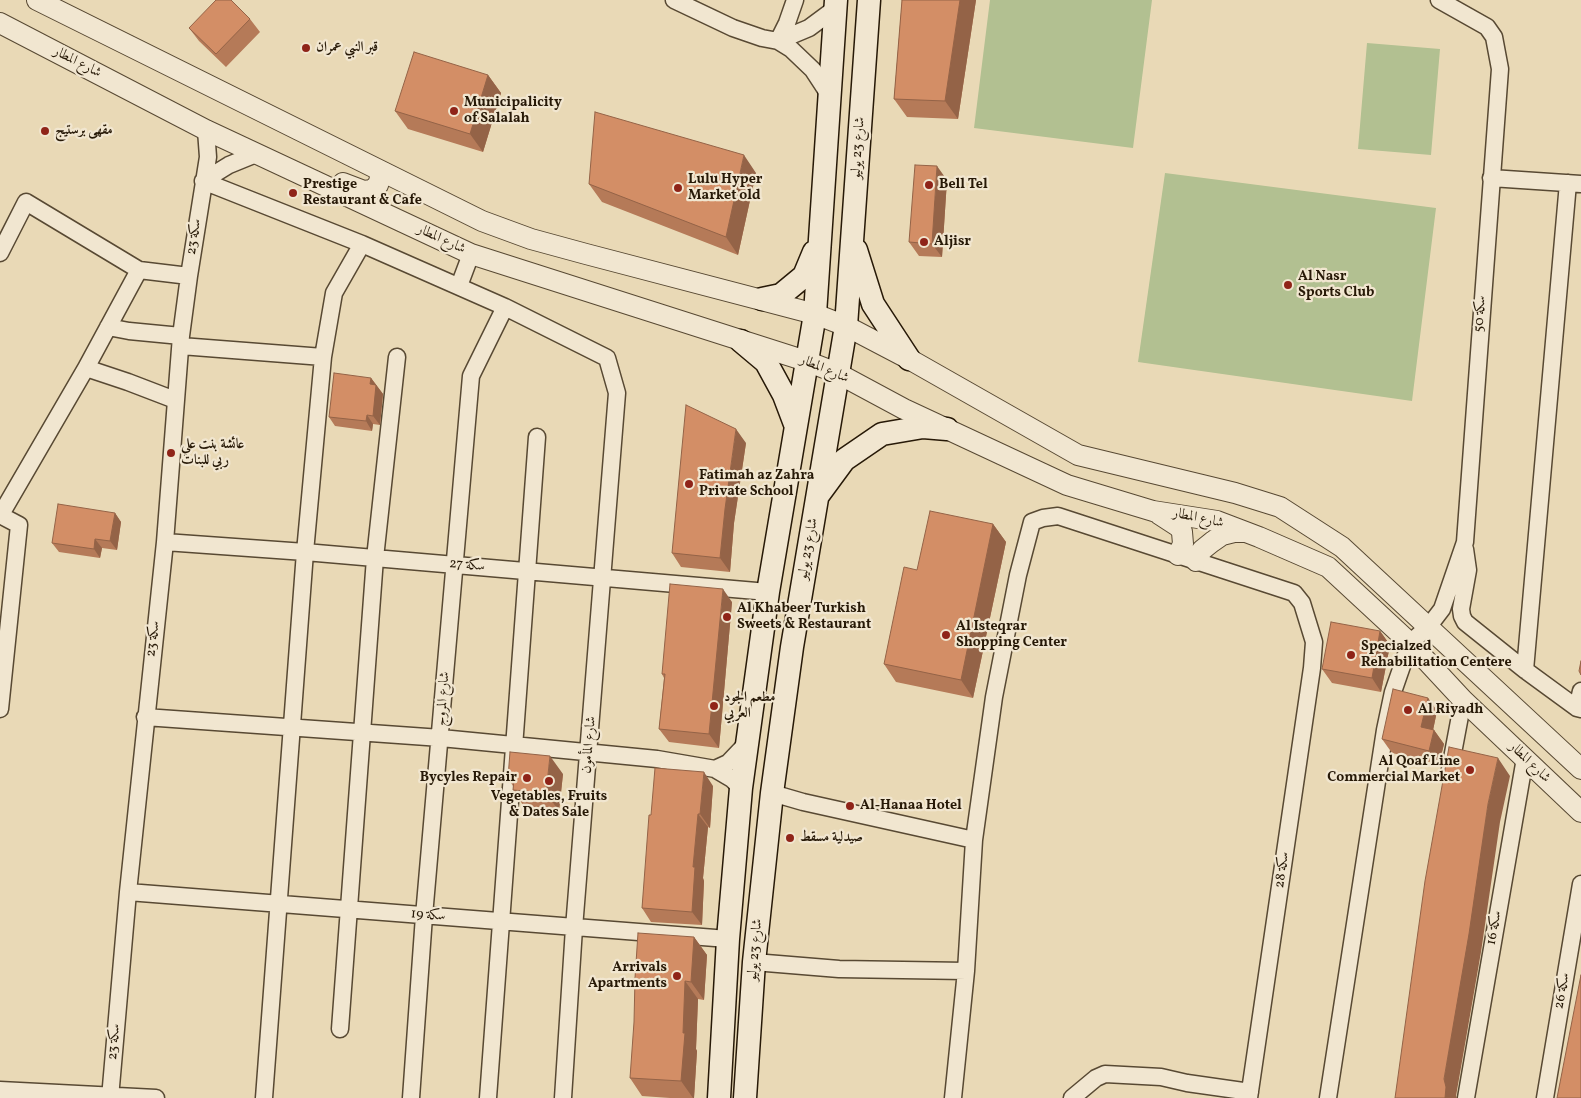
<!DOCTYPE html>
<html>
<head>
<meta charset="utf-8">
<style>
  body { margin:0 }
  canvas { display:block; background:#e9d9b6 }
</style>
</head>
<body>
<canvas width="1581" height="1098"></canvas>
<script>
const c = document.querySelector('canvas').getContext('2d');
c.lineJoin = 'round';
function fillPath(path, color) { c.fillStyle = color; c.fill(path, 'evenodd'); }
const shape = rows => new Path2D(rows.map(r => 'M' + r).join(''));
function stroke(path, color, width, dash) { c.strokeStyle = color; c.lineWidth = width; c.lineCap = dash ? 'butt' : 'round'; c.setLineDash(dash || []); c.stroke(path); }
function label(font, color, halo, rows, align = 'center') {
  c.font = font + ' Vollkorn,Amiri,serif'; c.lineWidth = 4.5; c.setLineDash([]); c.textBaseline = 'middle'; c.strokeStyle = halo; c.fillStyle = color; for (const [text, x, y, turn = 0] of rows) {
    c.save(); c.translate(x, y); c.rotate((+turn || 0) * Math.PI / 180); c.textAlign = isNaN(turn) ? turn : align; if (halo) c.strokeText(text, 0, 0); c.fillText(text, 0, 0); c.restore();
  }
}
fillPath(shape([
  [990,0,1152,0,1133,148,974,128],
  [1367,43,1440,49,1431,155,1358,149],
  [1165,173,1436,208,1412,401,1138,362]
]), '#b2c091');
const minor = shape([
  [674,0,733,28,762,38,778,41,791,49,813,70,830,96],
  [778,41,809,28,836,8],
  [778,41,787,23,795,0],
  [1491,178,1581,184],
  [203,181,362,244,505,307,607,358,617,393,574,928,563,1098],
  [203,181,229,165,256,154],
  [0,253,26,202,139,270,189,276],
  [459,286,471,254],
  [108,327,129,331,181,336],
  [181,346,323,357],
  [86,368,128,382,175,400],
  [0,515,19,525,0,709],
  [0,516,86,368,139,270],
  [165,542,305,552,768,592],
  [1465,549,1468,570,1461,609,1462,616,1465,622,1525,670,1577,708,1581,709],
  [1525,670,1568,183],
  [1577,708,1581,691],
  [145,717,441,738,657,759,715,769,732,779,741,788],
  [715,769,728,763,748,742],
  [1450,769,1463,700],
  [772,793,803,802,974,840],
  [128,892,728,939],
  [754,962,839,969,966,971],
  [340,1029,375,558,397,357],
  [0,1090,156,1098],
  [110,1098,128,892,165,542,181,336,189,276,208,157,206,130],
  [264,1098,305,552,323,357,334,293,362,244],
  [411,1098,424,916,471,376,505,307],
  [488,1098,537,437],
  [953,1098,966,971,974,840,994,697,1018,575,1032,522,1043,518,1058,516,1294,593,1302,603,1314,642,1312,668,1249,1098],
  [1072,1098,1096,1078,1105,1074,1161,1077,1187,1083,1250,1092],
  [1328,1098,1385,730,1393,692,1410,643,1429,626,1442,609,1465,542,1500,69,1494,37,1487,27,1439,0],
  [1466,1098,1525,758],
  [1545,1098,1581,884]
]);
const tertiary = shape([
  [37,0,482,221,531,239,586,254,815,314,846,326,909,359,1078,455,1235,493,1280,507,1342,547,1581,769],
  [0,23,206,130,471,254,806,361,837,373,904,409,1067,485,1153,511,1217,521,1259,537,1328,567,1410,643,1463,700,1581,812],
  [343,183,364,191,372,190,378,185,380,178,379,170],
  [1159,514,1179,527,1182,532,1183,544,1178,555],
  [1196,561,1202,550,1212,542,1222,535,1234,532,1245,532]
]);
const secondary = shape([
  [856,250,873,304,909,359],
  [762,299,781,295,804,276,814,252],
  [741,341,766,362,784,395,795,424],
  [819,494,844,460,882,434,923,427,947,429],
  [719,1098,728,939,741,788,768,592,815,314,836,0],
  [745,1098,754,962,772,793,792,647,846,326,869,0]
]);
stroke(minor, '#584933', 19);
stroke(tertiary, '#584933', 22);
stroke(secondary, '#271907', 25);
stroke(minor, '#f1e6d0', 16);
stroke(tertiary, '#f1e6d0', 20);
stroke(secondary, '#f1e6d0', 22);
fillPath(shape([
  [902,0,976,0,958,119,907,117,894,99],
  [250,19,260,32,226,67,199,41,189,28],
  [488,75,501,93,483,152,408,129,395,111],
  [756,173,738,255,602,202,589,184],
  [947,180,942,257,919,256,909,242],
  [371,378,383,394,380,425,373,424,372,431,335,426,329,417],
  [746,443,734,523,730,572,681,567,672,553],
  [115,513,121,522,117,550,102,548,100,558,59,552,52,543],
  [993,524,1006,542,973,698,896,682,884,664,917,570],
  [732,602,719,748,669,742,659,729,664,678,662,674],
  [1380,631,1390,645,1381,692,1332,683,1322,669],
  [1428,698,1437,711,1433,730,1434,730,1444,744,1439,764,1392,753,1382,739],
  [563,774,559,811,525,808,513,790,513,786,508,778],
  [713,786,710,828,708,827,703,878,704,881,702,925,651,922,642,908,651,815],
  [694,937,707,955,704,1000,698,999,696,1049,697,1051,694,1098,670,1098,642,1096,630,1078]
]), '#b57a58');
fillPath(shape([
  [960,0,976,0,958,119,945,101],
  [488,75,501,93,483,152,470,134],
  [744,155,756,173,738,255,726,237],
  [937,166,947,180,942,257,932,244],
  [371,378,383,394,380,425,373,416,370,384],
  [367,415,373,424,372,431,366,421],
  [736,429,746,443,734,523,730,572,720,558,725,509],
  [115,513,121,522,117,550,110,541],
  [993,524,1006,542,973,698,961,680],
  [95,539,102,548,100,558,94,549],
  [723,589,732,602,719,748,709,734],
  [1380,631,1390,645,1381,692,1372,678],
  [1428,698,1437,711,1431,740,1421,727],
  [1434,730,1444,744,1439,764,1429,751],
  [550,756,563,774,559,811,546,793],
  [1498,758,1510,776,1500,822,1481,952,1456,1096,1457,1098,1445,1098,1444,1079,1488,804],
  [704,772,713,786,710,828,700,814],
  [698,814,708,827,703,878,704,881,702,925,692,912,693,867],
  [694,937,707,955,704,1000,691,982],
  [685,981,698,999,696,1049,697,1051,694,1098,693,1098,681,1081]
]), '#946347');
const building = shape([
  [216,0,231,0,250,19,216,54,189,28,216,0],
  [902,0,960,0,945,101,894,99,902,0],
  [414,52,488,75,470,134,395,111,414,52],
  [595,112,744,155,726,237,589,184,595,112],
  [915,165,937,166,932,244,909,242,915,165],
  [334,373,371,378,370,384,376,385,373,416,367,415,366,421,329,417,334,373],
  [686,405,736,429,725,509,720,558,672,553,686,405],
  [58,504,115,513,110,541,95,539,94,549,52,543,58,504],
  [930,511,993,524,961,680,884,664,904,567,917,570,930,511],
  [670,584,723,589,709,734,659,729,665,674,662,674,670,584],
  [1331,622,1380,631,1372,678,1322,669,1331,622],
  [1581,661,1581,675,1579,671,1581,661],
  [1393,689,1428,698,1421,727,1434,730,1429,751,1382,739,1393,689],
  [1449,747,1498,758,1488,804,1469,934,1444,1079,1446,1087,1445,1098,1395,1098,1425,881,1449,747],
  [510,752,550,756,546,793,513,790,514,779,508,778,510,752],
  [655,768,704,772,700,814,698,814,693,867,695,867,692,912,642,908,649,815,651,815,655,768],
  [638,933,694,937,691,982,685,981,683,1033,685,1033,681,1081,630,1078,634,1022,635,978,638,933],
  [1581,975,1581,1098,1557,1098,1581,975]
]);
fillPath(building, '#d38e66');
stroke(building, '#946347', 1);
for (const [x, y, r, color] of [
  [306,48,5,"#8f2418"],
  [454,111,5,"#8f2418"],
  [45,131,5,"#8f2418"],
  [929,185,5,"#8f2418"],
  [678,188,5,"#8f2418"],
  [293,193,5,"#8f2418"],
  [924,242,5,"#8f2418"],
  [1288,285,5,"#8f2418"],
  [171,453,5,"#8f2418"],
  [689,484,5,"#8f2418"],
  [727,617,5,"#8f2418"],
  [946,635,5,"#8f2418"],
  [1351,655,5,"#8f2418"],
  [714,706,5,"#8f2418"],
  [1408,710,5,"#8f2418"],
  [1470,770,5,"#8f2418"],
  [527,778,5,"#8f2418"],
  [549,781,5,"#8f2418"],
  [850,806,5,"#8f2418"],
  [790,838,5,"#8f2418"],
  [677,976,5,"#8f2418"]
]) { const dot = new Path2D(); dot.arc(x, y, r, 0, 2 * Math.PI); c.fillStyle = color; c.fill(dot); stroke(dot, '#f1e6d0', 2); }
label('bold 14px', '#271907', '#f1e6d0', [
  ["قبر النبي عمران",316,48],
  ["Municipalicity",464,103],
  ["of Salalah",464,119],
  ["مقهى برستيج",55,131],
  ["Lulu Hyper",688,180],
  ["Market old",688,196],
  ["Prestige",303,185],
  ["Restaurant & Cafe",303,201],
  ["Bell Tel",939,185],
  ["Aljisr",934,242],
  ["Al Nasr",1298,277],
  ["Sports Club",1298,293],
  ["عائشة بنت علي",181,445],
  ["ربي للبنات",181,461],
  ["Fatimah az Zahra",699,476],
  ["Private School",699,492],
  ["Al Khabeer Turkish",737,609],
  ["Sweets & Restaurant",737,625],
  ["Al Isteqrar",956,627],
  ["Shopping Center",956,643],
  ["Specialzed",1361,647],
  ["Rehabilitation Centere",1361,663],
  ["مطعم الجود",724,698],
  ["العربي",724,714],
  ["Al Riyadh",1418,710],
  ["Al Qoaf Line",1460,762,"right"],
  ["Commercial Market",1460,778,"right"],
  ["Bycyles Repair",517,778,"right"],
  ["Vegetables, Fruits",549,797,"center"],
  ["& Dates Sale",549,813,"center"],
  ["Al-Hanaa Hotel",860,806],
  ["صيدلية مسقط",800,838],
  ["Arrivals",667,968,"right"],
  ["Apartments",667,984,"right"]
], 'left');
label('14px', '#271907', '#f1e6d0', [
  ["شارع المطار",77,63,27],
  ["شارع 23 يوليو",859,148,-86],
  ["23 سكة",195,237,-81],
  ["شارع المطار",441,240,25],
  ["سكة 50",1481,314,-86],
  ["شارع المطار",824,370,23],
  ["شارع المطار",1198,519,12],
  ["شارع 23 يوليو",809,549,-80],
  ["سكة 27",467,566,5],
  ["23 سكة",154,639,-83],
  ["شارع المروج",444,699,-86],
  ["شارع المأمون",590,745,-85],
  ["شارع المطار",1529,763,44],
  ["سكة 28",1283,870,-82],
  ["سكة 19",428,916,4],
  ["سكة 16",1495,928,-80],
  ["شارع 23 يوليو",756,950,-85],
  ["سكة 26",1563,991,-80],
  ["23 سكة",115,1042,-85]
]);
</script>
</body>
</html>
